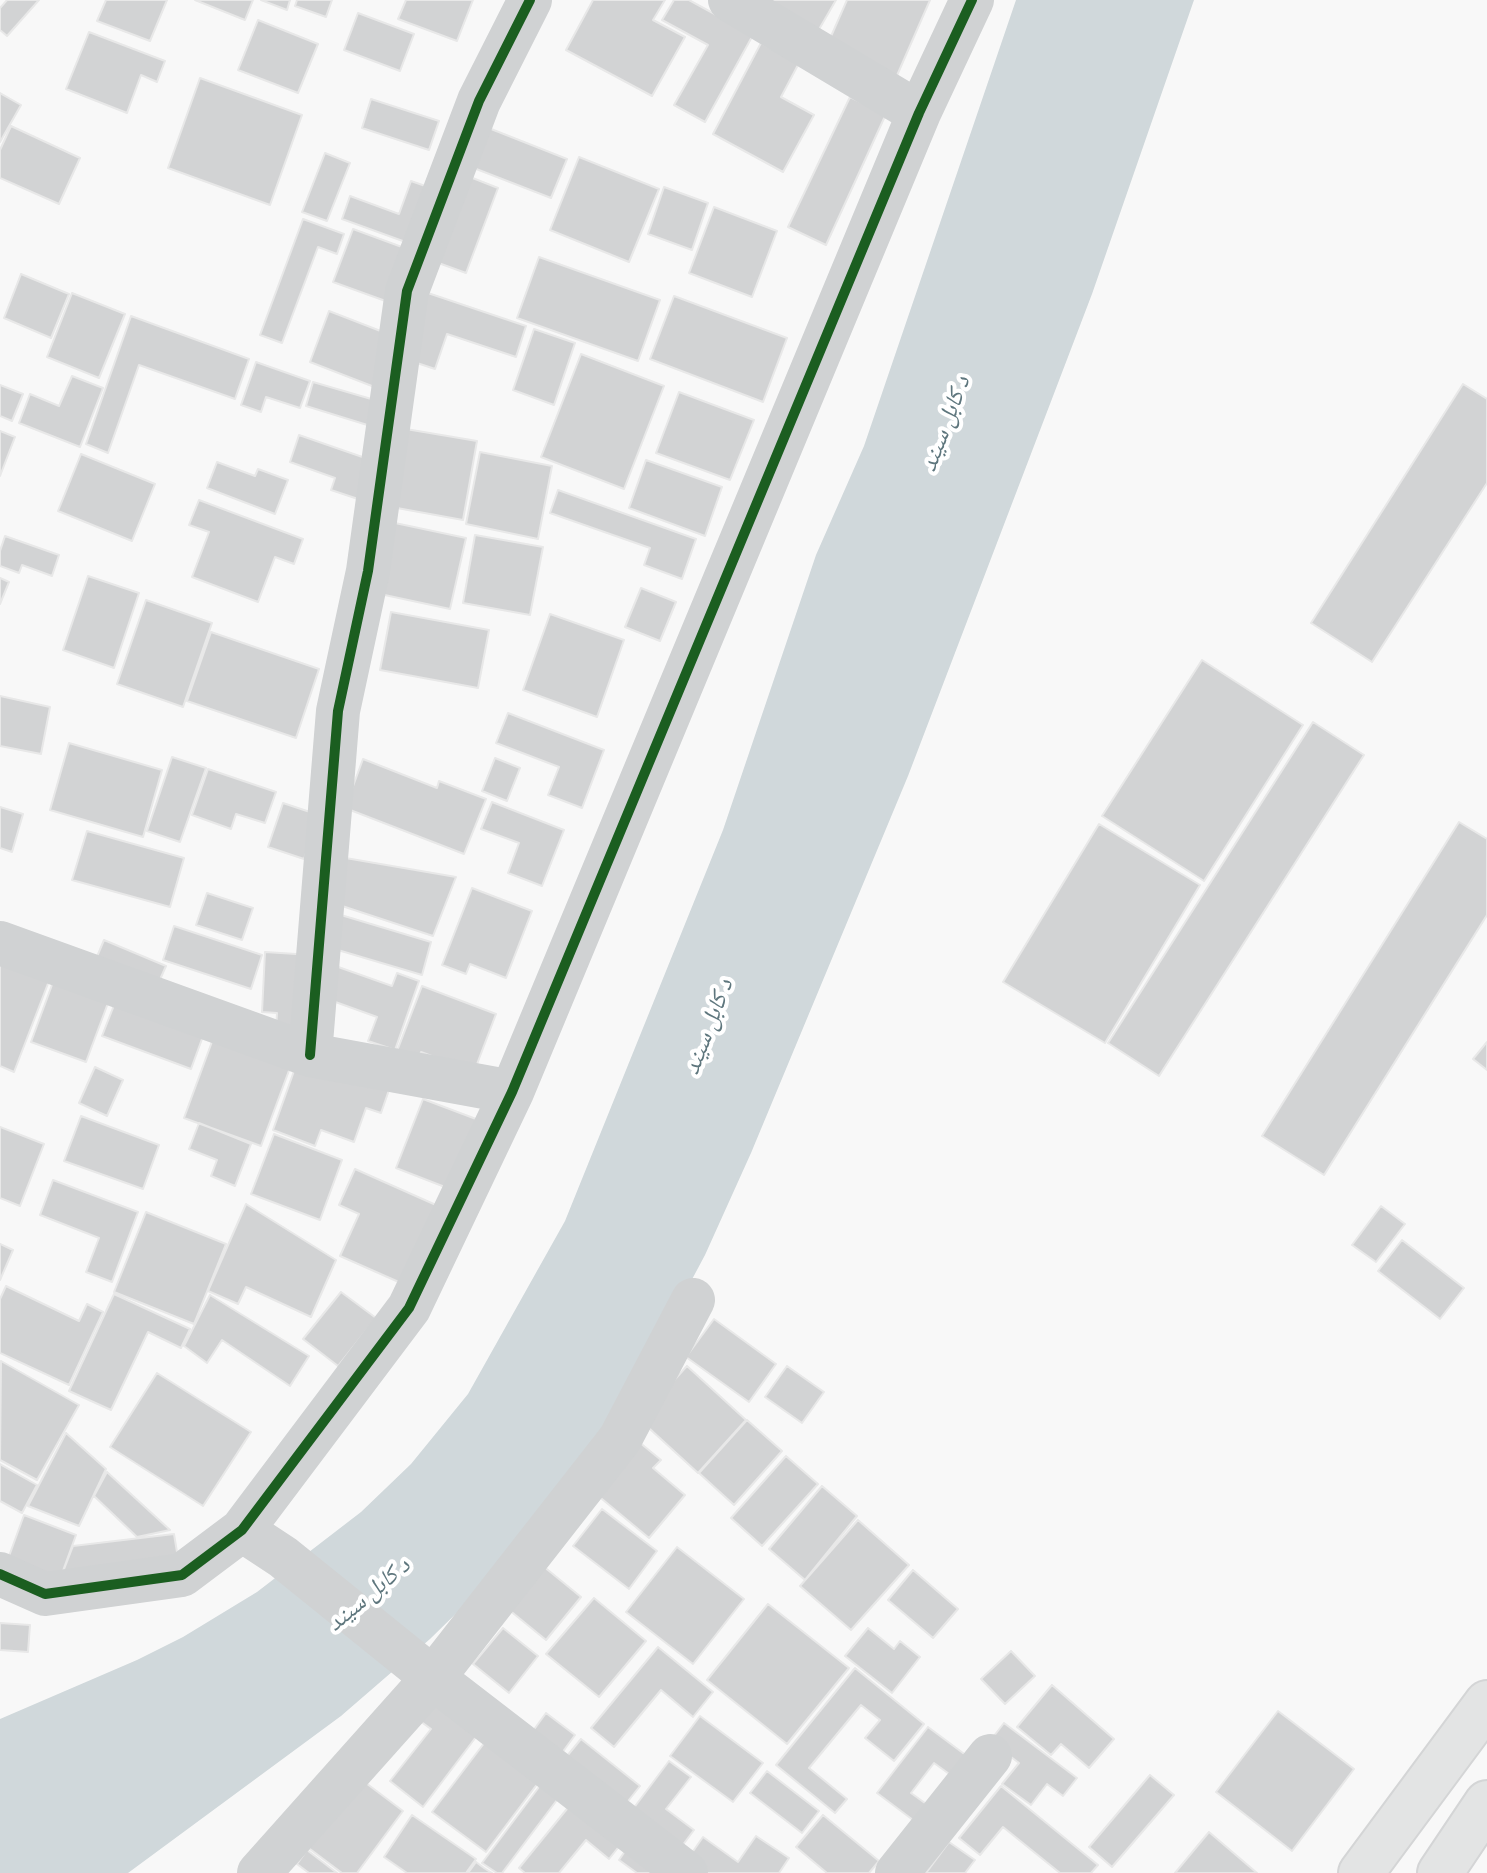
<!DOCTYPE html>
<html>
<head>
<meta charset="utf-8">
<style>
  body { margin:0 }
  canvas { display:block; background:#f8f8f8 }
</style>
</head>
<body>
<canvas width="1487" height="1873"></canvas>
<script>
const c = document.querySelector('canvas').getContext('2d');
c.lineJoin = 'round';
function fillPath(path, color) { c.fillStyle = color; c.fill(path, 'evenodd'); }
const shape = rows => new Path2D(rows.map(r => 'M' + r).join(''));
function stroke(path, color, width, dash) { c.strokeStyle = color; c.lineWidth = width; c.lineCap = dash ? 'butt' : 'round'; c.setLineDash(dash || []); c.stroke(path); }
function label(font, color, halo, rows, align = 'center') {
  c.font = font + ' Signika,"Noto Naskh Arabic",sans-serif'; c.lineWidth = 8; c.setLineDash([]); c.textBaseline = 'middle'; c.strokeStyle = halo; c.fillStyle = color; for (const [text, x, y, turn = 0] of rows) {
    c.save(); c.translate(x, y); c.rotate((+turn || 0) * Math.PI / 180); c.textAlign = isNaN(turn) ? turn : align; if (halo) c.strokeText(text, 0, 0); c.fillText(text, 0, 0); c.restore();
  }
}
fillPath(shape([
  [1016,0,1194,0,1092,294,908,776,751,1153,705,1255,657,1345,616,1414,475,1595,430,1639,341,1716,128,1873,0,1873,0,1719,137,1660,183,1637,257,1592,361,1512,411,1464,468,1394,565,1221,723,830,816,555,864,446]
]), '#d0d8db');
const building = shape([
  [7,0,39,0,7,36,0,30,0,8,7,0],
  [106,0,167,0,150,41,97,21,106,0],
  [195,0,253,0,245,20,195,0],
  [261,0,290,0,287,10,261,0],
  [297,0,332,0,326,17,295,6,297,0],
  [406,0,473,0,457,41,398,19,406,0],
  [593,0,665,0,653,20,685,37,652,96,566,50,593,0],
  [674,0,689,0,753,35,705,122,674,105,708,45,662,20,674,0],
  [763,0,836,0,814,38,763,0],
  [847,0,930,0,895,80,825,50,847,0],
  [358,13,414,34,400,71,344,50,358,13],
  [258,20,318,44,298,93,238,70,258,20],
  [89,32,165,61,157,82,141,75,127,113,66,89,89,32],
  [761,43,799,63,781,97,814,115,783,172,713,134,761,43],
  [200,78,302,115,270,205,168,168,200,78],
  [0,93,21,105,0,142,0,93],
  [850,97,886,114,826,245,788,227,850,97],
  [371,99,439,121,429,150,362,128,371,99],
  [481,125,567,159,551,198,466,165,481,125],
  [11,126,80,158,59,204,0,178,0,150,11,126],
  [325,153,350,163,327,221,302,212,325,153],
  [579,157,659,189,629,262,550,230,579,157],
  [465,175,498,188,466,273,433,261,465,175],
  [411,181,431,188,411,244,342,219,350,196,399,214,411,181],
  [664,187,708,203,692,250,648,234,664,187],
  [714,207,777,231,752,297,689,273,714,207],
  [303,219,344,234,337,254,318,247,282,343,260,335,303,219],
  [353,229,410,250,391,303,333,282,353,229],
  [539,257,660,300,638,361,517,318,539,257],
  [21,274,69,294,51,338,4,318,21,274],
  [422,291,526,326,516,357,447,334,435,369,399,357,422,291],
  [72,293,125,314,99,378,47,357,72,293],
  [674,296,787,338,763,402,650,359,674,296],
  [329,311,396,337,377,388,310,362,329,311],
  [131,316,249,359,235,399,139,365,108,453,86,444,131,316],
  [534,329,575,343,554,405,513,390,534,329],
  [581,354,664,386,624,489,541,457,581,354],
  [256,362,310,381,300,408,266,397,261,412,241,405,256,362],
  [72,376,103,388,80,447,19,423,30,394,59,406,72,376],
  [313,382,385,403,377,428,306,406,313,382],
  [1463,384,1487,399,1487,483,1372,662,1311,623,1463,384],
  [0,385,23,394,12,421,0,416,0,385],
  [679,392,754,420,730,480,656,453,679,392],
  [400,428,477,441,463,520,386,506,400,428],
  [0,431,15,437,0,476,0,431],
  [299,435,371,460,358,499,331,490,335,478,290,462,299,435],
  [480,452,552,466,538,539,466,524,480,452],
  [81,454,155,484,132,541,58,511,81,454],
  [646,460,722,487,705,536,629,508,646,460],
  [217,462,255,476,258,469,288,480,275,514,207,488,217,462],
  [558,490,696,539,682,579,644,565,650,548,550,513,558,490],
  [199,500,303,539,294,564,275,557,258,602,192,577,209,532,189,525,199,500],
  [395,523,466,538,450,609,380,594,395,523],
  [475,535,543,547,530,615,463,603,475,535],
  [5,536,59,555,52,576,22,565,19,573,0,566,0,551,5,536],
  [88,576,139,593,114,668,63,650,88,576],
  [0,578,9,582,0,604,0,578],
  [641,588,676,602,660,641,625,627,641,588],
  [146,600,212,623,183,707,117,684,146,600],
  [391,612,489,630,478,688,380,670,391,612],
  [550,614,624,640,597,717,523,690,550,614],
  [211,632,319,669,296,738,187,701,211,632],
  [1202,660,1303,725,1204,881,1102,816,1202,660],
  [0,696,50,707,41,754,0,746,0,696],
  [508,713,604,750,582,808,548,795,559,767,496,743,508,713],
  [1313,722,1364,755,1159,1076,1108,1043,1313,722],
  [69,743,162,770,143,837,50,810,69,743],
  [172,757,206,768,180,842,147,831,172,757],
  [495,758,520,768,507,801,482,791,495,758],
  [363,759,437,788,439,781,486,799,464,854,345,808,363,759],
  [208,769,276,792,265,823,236,814,231,829,192,815,208,769],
  [492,802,564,830,542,886,508,873,519,843,481,829,492,802],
  [283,803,319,815,304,859,268,847,283,803],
  [0,807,23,814,12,852,0,848,0,807],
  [1459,822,1487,839,1487,915,1324,1175,1262,1136,1459,822],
  [1099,824,1200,885,1105,1043,1003,982,1099,824],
  [87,831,184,858,170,907,72,880,87,831],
  [334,856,456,877,433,936,330,902,334,856],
  [472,888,532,911,506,978,470,964,466,974,442,965,472,888],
  [207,893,253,908,242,940,196,925,207,893],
  [331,912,431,942,422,975,321,945,331,912],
  [174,926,262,955,251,989,163,960,174,926],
  [104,940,166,966,158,984,96,959,104,940],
  [265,952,312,955,307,1032,276,1030,277,1013,262,1012,265,952],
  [0,961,49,981,14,1072,0,1066,0,961],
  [327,963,392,986,397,973,419,981,395,1050,368,1041,377,1017,316,995,327,963],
  [56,974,111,995,86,1062,31,1042,56,974],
  [422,986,496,1014,474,1072,421,1052,415,1067,394,1059,422,986],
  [118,995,206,1028,191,1069,102,1036,118,995],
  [217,1028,294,1057,261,1146,184,1118,217,1028],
  [1487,1042,1487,1070,1473,1059,1487,1042],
  [299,1057,389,1090,381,1113,366,1108,354,1142,321,1130,315,1146,273,1130,299,1057],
  [95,1067,123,1080,107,1116,79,1103,95,1067],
  [423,1099,476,1119,450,1189,396,1168,423,1099],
  [81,1116,159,1145,143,1189,64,1161,81,1116],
  [199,1123,251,1144,235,1186,211,1176,217,1160,189,1149,199,1123],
  [0,1127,44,1144,20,1206,0,1198,0,1127],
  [274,1134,342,1160,320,1220,251,1194,274,1134],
  [355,1169,445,1209,410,1287,340,1256,359,1214,339,1205,355,1169],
  [53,1180,138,1212,112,1282,86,1272,99,1238,40,1215,53,1180],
  [246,1204,336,1260,311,1317,246,1287,238,1304,208,1291,246,1204],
  [1381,1206,1405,1224,1376,1262,1352,1245,1381,1206],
  [146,1212,226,1244,194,1324,114,1292,146,1212],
  [1402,1240,1464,1288,1440,1319,1378,1271,1402,1240],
  [0,1244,13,1250,0,1280,0,1244],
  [6,1286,79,1321,87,1304,103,1312,69,1385,0,1353,0,1299,6,1286],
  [341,1292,376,1318,338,1366,303,1339,341,1292],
  [114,1294,190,1329,181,1348,148,1332,111,1410,69,1391,114,1294],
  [210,1295,309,1356,290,1386,222,1340,207,1363,184,1346,210,1295],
  [714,1319,776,1364,749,1402,686,1357,714,1319],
  [1,1361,79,1405,37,1480,0,1460,1,1361],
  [687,1366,746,1420,698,1473,639,1419,687,1366],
  [787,1366,824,1392,802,1423,765,1397,787,1366],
  [157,1373,251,1432,203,1506,110,1447,157,1373],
  [747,1420,782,1451,734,1505,699,1473,747,1420],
  [66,1433,106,1469,79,1526,28,1506,66,1433],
  [639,1442,661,1460,653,1468,685,1495,649,1538,596,1494,639,1442],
  [786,1456,818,1484,762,1546,731,1518,786,1456],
  [0,1464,37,1485,22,1513,0,1501,0,1464],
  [107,1472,170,1530,137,1537,94,1496,107,1472],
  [822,1486,857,1516,805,1580,769,1549,822,1486],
  [602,1509,657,1551,629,1589,573,1546,602,1509],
  [24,1515,76,1535,60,1579,8,1559,24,1515],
  [858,1520,909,1565,851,1630,800,1586,858,1520],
  [174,1534,179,1564,61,1577,73,1546,174,1534],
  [677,1547,744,1599,693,1664,626,1612,677,1547],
  [543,1566,581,1597,546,1640,508,1609,543,1566],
  [913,1570,958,1609,933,1638,888,1600,913,1570],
  [594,1598,646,1641,599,1697,546,1654,594,1598],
  [768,1604,849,1668,787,1744,707,1680,768,1604],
  [0,1623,30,1625,28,1652,0,1650,0,1623],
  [503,1628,538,1656,509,1693,473,1664,503,1628],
  [868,1628,894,1649,900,1641,920,1657,892,1693,845,1656,868,1628],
  [658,1647,713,1692,693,1717,661,1690,614,1747,591,1728,658,1647],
  [1011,1651,1035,1676,1005,1704,981,1679,1011,1651],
  [855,1668,924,1724,894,1761,865,1738,880,1720,861,1705,809,1768,847,1799,835,1813,776,1765,855,1668],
  [1052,1685,1114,1739,1089,1768,1061,1744,1051,1755,1017,1727,1052,1685],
  [436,1701,479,1733,423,1807,390,1781,431,1729,420,1721,436,1701],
  [1278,1711,1354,1769,1292,1851,1216,1792,1278,1711],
  [546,1713,575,1735,559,1757,530,1735,546,1713],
  [700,1716,763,1763,733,1802,670,1756,700,1716],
  [1004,1723,1077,1778,1063,1796,1047,1784,1031,1805,1002,1784,1019,1763,990,1741,1004,1723],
  [928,1727,967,1756,952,1776,934,1763,911,1793,929,1806,917,1823,877,1793,928,1727],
  [488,1738,541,1779,486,1852,432,1812,488,1738],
  [581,1739,640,1786,617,1815,558,1767,581,1739],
  [669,1761,691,1777,666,1809,694,1830,679,1850,630,1813,669,1761],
  [767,1771,819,1811,802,1833,750,1793,767,1771],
  [354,1774,403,1811,357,1873,342,1873,302,1843,354,1774],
  [1150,1775,1174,1795,1112,1867,1089,1847,1150,1775],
  [545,1779,563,1792,502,1873,497,1873,482,1863,545,1779],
  [1001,1786,1098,1865,1091,1873,1060,1873,1003,1827,980,1855,959,1838,1001,1786],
  [575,1799,625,1839,609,1859,586,1840,559,1873,525,1873,519,1868,575,1799],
  [412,1815,476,1859,466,1873,407,1873,384,1857,412,1815],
  [823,1815,879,1861,869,1873,827,1873,796,1847,823,1815],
  [1209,1832,1257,1873,1175,1873,1209,1832],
  [756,1836,789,1858,779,1873,691,1873,682,1867,703,1837,738,1862,756,1836],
  [632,1841,679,1873,637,1873,619,1860,632,1841],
  [949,1842,975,1860,965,1873,926,1873,949,1842],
  [307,1850,337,1873,309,1873,297,1864,307,1850],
  [476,1862,484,1868,492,1873,468,1873,476,1862]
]);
fillPath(building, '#d2d3d4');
stroke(building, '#e8e8e8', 2);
const major = shape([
  [1361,1873,1487,1703],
  [1440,1873,1487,1803]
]);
stroke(major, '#d4d5d6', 48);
stroke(shape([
  [730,0,919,113],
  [0,943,310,1055,512,1092],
  [310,1055,338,711,368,571,407,291,479,101,530,0],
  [242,1530,283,1557,433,1678,686,1873],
  [0,1574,45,1594,182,1575,242,1530,409,1308,512,1092,919,113,972,0],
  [259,1873,433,1678,620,1439,693,1300],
  [897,1873,990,1756]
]), '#d0d2d3', 44);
stroke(major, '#e3e4e4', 44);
stroke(shape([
  [310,1055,338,711,368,571,407,291,479,101,530,0],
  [0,1574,45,1594,182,1575,242,1530,409,1308,512,1092,919,113,972,0]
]), '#1b5e20', 10);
label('italic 24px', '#5e767d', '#fff', [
  ["د کابل سيند",946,424,-69],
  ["د کابل سيند",709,1027,-69],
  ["د کابل سيند",369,1595,-40]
]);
</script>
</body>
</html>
